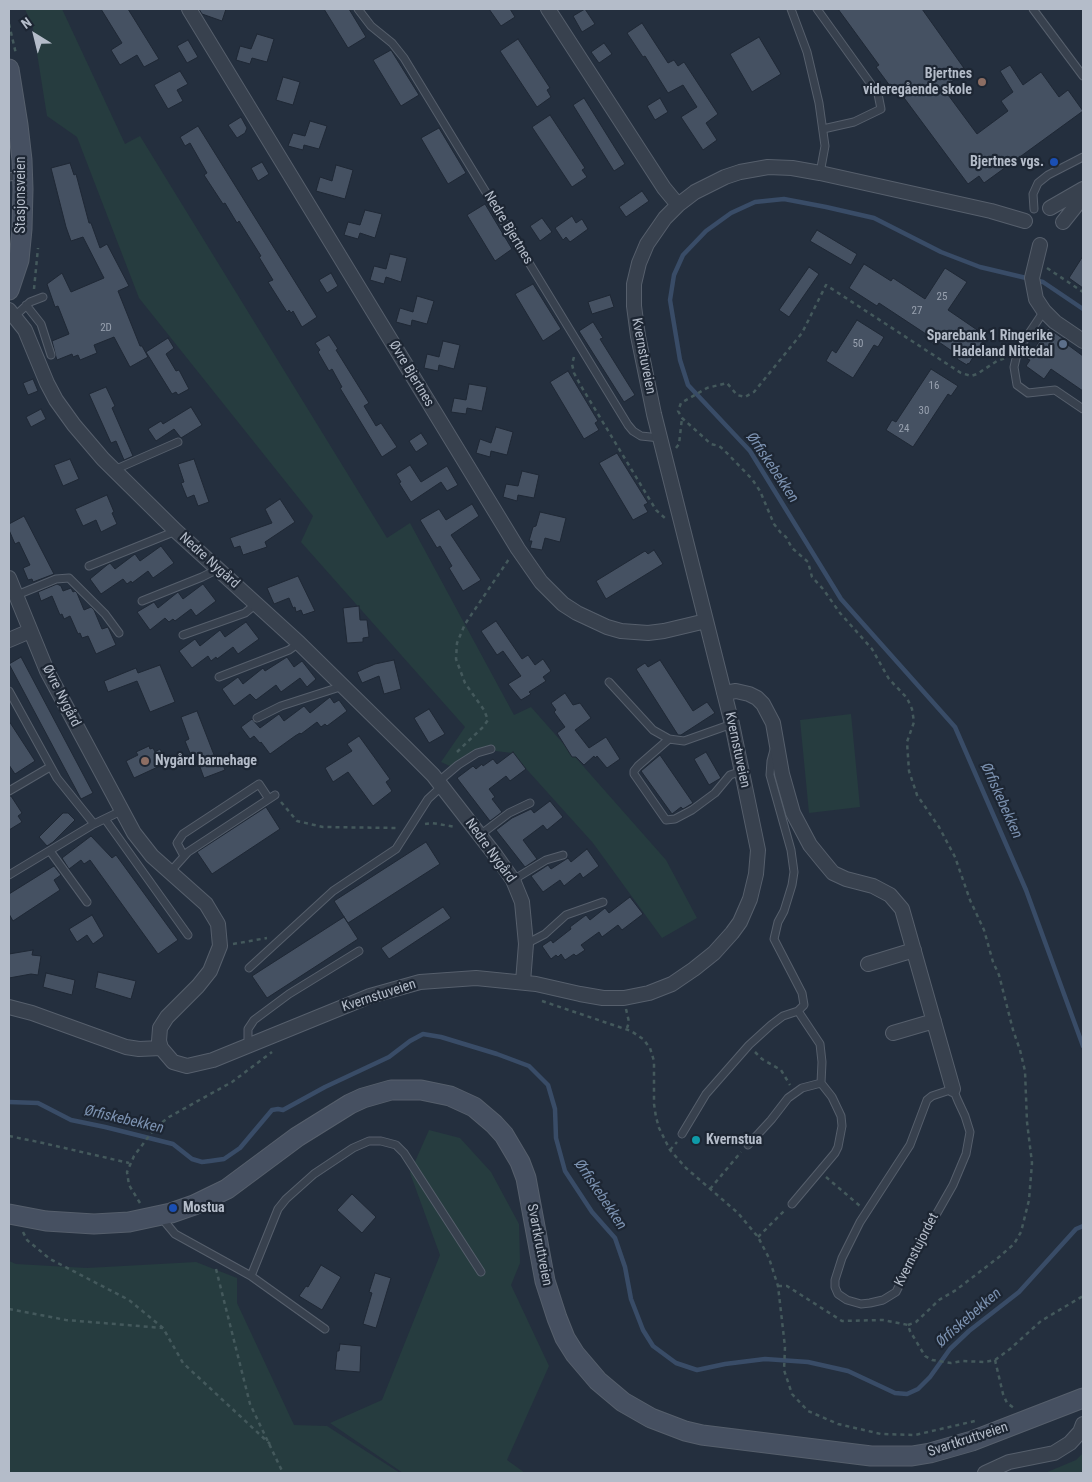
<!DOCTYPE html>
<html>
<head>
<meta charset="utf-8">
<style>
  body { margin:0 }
  #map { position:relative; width:1092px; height:1482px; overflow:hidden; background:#242f3e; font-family:"Roboto Condensed",sans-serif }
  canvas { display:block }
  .frame { position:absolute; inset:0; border:10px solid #b4bcc9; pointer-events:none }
  .north { position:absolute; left:10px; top:10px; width:50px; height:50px; -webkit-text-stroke:4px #1d2633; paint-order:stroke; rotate:324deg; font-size:14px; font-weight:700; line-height:20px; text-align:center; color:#b4bcc9 }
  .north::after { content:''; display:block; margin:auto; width:18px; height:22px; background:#b4bcc9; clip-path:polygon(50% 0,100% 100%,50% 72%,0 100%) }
</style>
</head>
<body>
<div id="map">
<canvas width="1092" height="1482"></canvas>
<div class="frame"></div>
<div class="north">N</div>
</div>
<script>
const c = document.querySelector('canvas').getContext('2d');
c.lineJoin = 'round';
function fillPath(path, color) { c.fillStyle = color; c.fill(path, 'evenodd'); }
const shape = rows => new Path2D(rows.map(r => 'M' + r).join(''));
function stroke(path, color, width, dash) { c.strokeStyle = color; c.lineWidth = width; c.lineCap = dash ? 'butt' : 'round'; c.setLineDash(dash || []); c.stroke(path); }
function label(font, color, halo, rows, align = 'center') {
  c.font = font + ' "Roboto Condensed",sans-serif'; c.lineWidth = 4.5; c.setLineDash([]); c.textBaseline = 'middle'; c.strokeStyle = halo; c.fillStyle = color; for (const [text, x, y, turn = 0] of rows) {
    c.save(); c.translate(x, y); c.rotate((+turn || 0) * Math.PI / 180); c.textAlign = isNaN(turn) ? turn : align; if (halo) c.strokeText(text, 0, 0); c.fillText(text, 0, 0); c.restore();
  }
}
fillPath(shape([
  [25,9,62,9,125,144,140,136,387,538,410,523,514,715,531,707,666,860,697,918,662,938,593,843,512,753,479,749,454,768,441,762,465,727,301,542,313,516,139,298,77,137,47,116,33,28],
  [851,714,860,807,809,813,800,720],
  [429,1130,460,1138,491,1172,519,1224,520,1263,511,1285,549,1366,507,1460,525,1473,403,1473,330,1423,382,1400,440,1255,410,1173],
  [9,1261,16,1264,87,1268,196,1262,237,1278,237,1303,294,1425,327,1426,400,1473,9,1473],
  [1083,1453,1083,1473,1045,1473,1076,1460]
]), '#263c3f');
stroke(shape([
  [1083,309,1043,282,980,267,941,252,874,218,826,207,784,199,755,202,731,213,706,231,683,255,674,275,670,300,680,360,688,385,750,451,841,599,955,727,1026,890,1083,1046],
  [9,1102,38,1103,71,1120,105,1127,173,1144,192,1159,202,1162,210,1161,224,1159,240,1148,272,1110,278,1109,283,1110,325,1087,389,1057,410,1041,423,1034,441,1037,497,1054,529,1066,548,1085,555,1109,556,1138,565,1171,592,1212,615,1238,625,1267,631,1299,643,1330,653,1346,676,1363,697,1370,725,1364,765,1359,808,1362,848,1371,895,1393,907,1394,918,1389,930,1377,950,1349,969,1331,1019,1292,1076,1229,1083,1226]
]), '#394c67', 4.5);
const building = shape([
  [101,9,128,9,159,59,144,67,137,55,120,65,111,50,122,43,101,9],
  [199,9,226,9,222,21,202,14,199,9],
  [324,9,349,9,366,37,348,48,324,9],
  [489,9,510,9,515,17,501,26,489,9],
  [585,9,595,24,582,32,573,16,585,9],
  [838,9,922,9,966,71,943,88,977,134,1008,111,1001,101,1013,92,1000,71,1010,65,1023,85,1041,72,1059,97,1068,90,1083,111,984,183,979,176,968,184,896,87,893,90,876,67,879,65,838,9],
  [642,23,668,63,674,60,678,66,684,62,718,114,706,123,717,140,703,150,681,117,697,107,683,85,668,93,645,56,643,57,627,33,642,23],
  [257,34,274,39,267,62,252,58,250,64,236,60,240,46,251,49,257,34],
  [759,37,781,74,752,92,730,54,759,37],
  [518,39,550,88,547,90,551,97,537,107,500,51,518,39],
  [188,40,198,57,187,63,177,46,188,40],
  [604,43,612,54,599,63,591,52,604,43],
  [391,50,419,95,401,106,373,60,391,50],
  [180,71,188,84,177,90,183,101,168,109,154,85,180,71],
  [283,77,300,82,293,105,276,100,283,77],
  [584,98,625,164,614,171,573,105,584,98],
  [660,98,668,112,655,120,647,106,660,98],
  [550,115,585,168,582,170,587,177,572,187,532,127,550,115],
  [241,117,247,128,245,133,237,138,228,125,241,117],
  [310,121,327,126,319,149,304,145,303,150,288,146,293,133,305,136,310,121],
  [198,126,317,317,302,327,293,311,291,313,289,310,287,312,268,282,273,280,259,257,261,256,239,221,237,223,225,203,223,204,204,175,207,173,190,143,185,146,180,137,198,126],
  [439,128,466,173,448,184,421,138,439,128],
  [262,162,269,174,258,181,251,168,262,162],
  [70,163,74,175,76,174,89,223,91,223,100,248,107,244,129,286,118,291,140,346,142,346,148,357,130,367,114,337,94,345,97,353,80,360,78,355,73,357,72,354,57,360,56,357,52,341,69,334,58,306,55,307,47,284,62,273,71,292,104,278,83,237,71,241,66,227,51,168,70,163],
  [336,165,353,170,345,199,316,191,320,177,332,181,336,165],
  [642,191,649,201,626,217,619,207,642,191],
  [485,204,512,249,495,261,467,215,485,204],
  [365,210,382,214,375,238,360,233,358,239,344,235,348,222,360,225,365,210],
  [572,216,576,223,582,219,588,229,570,242,566,237,563,240,555,228,572,216],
  [542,218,552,232,540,241,530,226,542,218],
  [817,230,857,254,851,265,810,241,817,230],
  [390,254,407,258,401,282,386,277,384,284,370,280,374,266,386,269,390,254],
  [1083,256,1083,288,1069,278,1083,256],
  [864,264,891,281,893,278,925,299,945,268,967,282,948,310,986,336,969,364,968,363,967,365,957,359,959,356,936,340,934,344,924,337,926,334,879,303,877,306,849,288,864,264],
  [809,267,819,274,789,317,779,310,809,267],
  [331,273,338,286,327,293,319,280,331,273],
  [533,284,561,329,543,341,515,294,533,284],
  [610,295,614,307,592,314,588,302,610,295],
  [417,296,434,301,427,324,412,320,411,326,396,322,400,308,413,312,417,296],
  [857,320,884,337,878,347,874,345,853,378,826,361,832,350,836,353,857,320],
  [593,322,603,338,600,339,635,395,624,402,579,331,593,322],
  [1048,328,1069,343,1068,345,1083,356,1083,391,1051,369,1044,379,1026,366,1030,360,1027,359,1048,328],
  [329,335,338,349,336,350,369,403,364,406,376,426,381,423,397,447,382,457,340,388,342,387,332,369,329,371,318,352,320,350,315,343,329,335],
  [168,338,174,348,166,354,176,371,179,370,189,389,178,395,176,392,172,394,146,352,168,338],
  [443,341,460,345,454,369,439,365,438,371,424,368,427,354,439,357,443,341],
  [931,369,958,386,951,396,948,394,913,447,886,430,892,420,896,422,931,369],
  [568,371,598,421,595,423,599,430,584,439,550,382,568,371],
  [33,379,38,391,28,395,23,383,33,379],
  [469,384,487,387,482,411,467,408,466,414,451,412,454,398,466,400,469,384],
  [106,387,115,406,112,408,133,456,124,460,116,441,111,443,89,394,106,387],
  [191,407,202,425,181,438,174,429,156,441,148,429,161,421,163,424,191,407],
  [41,409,46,419,31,427,26,417,41,409],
  [496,427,513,432,507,455,491,451,490,457,476,453,480,439,491,443,496,427],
  [421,433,428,444,416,452,409,441,421,433],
  [617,453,648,503,644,505,648,512,633,520,599,463,617,453],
  [70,459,79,479,63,486,54,465,70,459],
  [194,459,209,502,198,506,194,495,187,498,181,483,184,482,178,464,194,459],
  [410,465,421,482,447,466,458,485,447,491,441,482,411,502,399,483,401,482,396,474,410,465],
  [522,471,539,475,534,498,518,495,517,501,503,497,506,484,518,486,522,471],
  [107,495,114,512,112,513,117,524,101,532,96,520,83,526,75,509,107,495],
  [280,499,295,522,265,542,267,547,243,555,240,546,234,548,230,538,272,523,265,509,280,499],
  [472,504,479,516,451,535,481,580,463,591,449,568,452,566,440,546,437,548,420,520,439,509,446,520,472,504],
  [540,512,566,518,560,542,545,538,542,550,530,548,532,541,529,541,533,527,536,526,540,512],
  [24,516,54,574,33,582,32,579,28,580,23,568,30,565,19,542,15,544,9,530,9,524,24,516],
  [161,546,174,563,153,578,148,571,132,583,131,581,127,584,123,579,101,594,90,579,107,565,110,563,115,569,135,554,140,561,161,546],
  [654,550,663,564,606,599,596,581,645,551,648,554,654,550],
  [298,576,315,611,303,615,301,610,296,612,295,607,293,608,289,598,274,604,267,588,298,576],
  [57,584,61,586,63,591,71,588,73,592,75,591,77,593,84,610,91,607,94,610,102,629,108,627,116,645,96,654,88,636,82,638,80,633,78,634,70,616,64,619,62,614,60,615,52,596,41,601,38,592,57,584],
  [203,584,216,601,196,616,191,609,175,621,173,619,169,622,165,618,150,630,137,612,154,602,158,608,178,592,183,599,203,584],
  [359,606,360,620,367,620,369,637,363,638,363,642,347,643,343,608,359,606],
  [496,621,522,659,528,655,535,665,543,659,551,671,543,677,546,681,529,692,531,694,521,700,508,684,521,676,503,651,497,655,481,631,496,621],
  [246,622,259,639,238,654,233,647,217,659,216,657,211,661,208,656,192,668,179,651,195,639,200,646,220,630,225,637,246,622],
  [21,657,93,793,81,799,9,664,21,657],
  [287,657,294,667,302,661,316,679,307,687,300,678,281,692,276,685,256,700,250,694,234,706,222,689,238,677,243,684,263,668,265,671,287,657],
  [394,660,401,689,384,694,379,676,362,683,357,672,375,664,394,660],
  [660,660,693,711,707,702,715,713,681,735,678,735,636,669,645,663,648,667,660,660],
  [160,665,175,702,150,712,137,681,108,692,104,681,136,668,138,673,160,665],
  [565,693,573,705,580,703,591,718,575,730,589,748,606,737,620,759,607,768,597,756,595,758,594,756,584,765,576,757,572,757,557,733,565,727,554,712,556,710,551,703,565,693],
  [330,697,334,703,339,700,347,711,327,726,325,724,321,727,317,722,301,734,300,733,295,736,270,754,261,742,260,743,254,736,250,739,241,727,252,719,260,728,279,714,284,721,304,706,310,713,330,697],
  [429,709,445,734,429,743,414,718,429,709],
  [197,711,216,760,220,758,225,770,204,778,196,756,192,758,185,741,189,739,181,717,197,711],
  [9,721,35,761,15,774,9,765,9,721],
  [359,736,390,779,386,782,392,791,373,806,348,772,333,782,325,768,352,751,347,744,359,736],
  [149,746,150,749,153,748,155,752,160,749,165,759,160,761,162,765,134,778,126,761,138,755,136,752,149,746],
  [513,752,526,769,510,781,506,776,489,789,495,797,492,799,502,812,490,821,457,778,473,766,476,769,482,764,483,766,493,759,497,764,513,752],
  [706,752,721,778,709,785,694,759,706,752],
  [660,755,693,803,683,809,681,807,672,814,641,771,660,755],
  [9,796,11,796,22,813,18,816,22,822,9,830,9,796],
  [550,801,563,817,547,830,543,825,523,840,537,859,525,867,496,830,512,818,531,809,534,813,550,801],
  [266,807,280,829,212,874,197,852,266,807],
  [63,813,68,813,75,820,53,842,47,846,39,837,63,813],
  [91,836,112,858,116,855,178,940,158,954,90,860,84,864,81,860,69,869,62,858,91,836],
  [426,842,440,864,348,923,334,901,426,842],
  [587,849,599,866,583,878,580,873,564,886,560,880,543,892,531,876,548,865,551,869,568,858,571,862,587,849],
  [54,866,61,875,54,880,60,890,13,921,9,914,9,894,54,866],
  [630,897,643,914,622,930,618,925,602,937,599,932,581,945,585,950,576,956,574,954,565,960,561,954,558,957,556,955,551,959,542,946,551,940,553,943,571,929,570,927,586,915,590,920,605,908,609,913,630,897],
  [443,907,451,918,389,959,381,948,443,907],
  [92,915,104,936,93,944,87,935,77,942,69,929,92,915],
  [344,917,358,939,267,998,252,976,344,917],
  [33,950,32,955,41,956,38,975,31,974,9,978,9,954,33,950],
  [98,972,136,981,131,999,95,988,98,972],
  [46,973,75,980,72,995,43,987,46,973],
  [352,1194,376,1217,362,1233,337,1210,352,1194],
  [321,1265,341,1277,322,1310,299,1296,306,1286,308,1287,321,1265],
  [375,1273,391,1278,376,1328,363,1324,372,1293,369,1292,375,1273],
  [340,1344,361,1346,360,1372,335,1370,337,1351,339,1351,340,1344]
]);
fillPath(building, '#455162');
stroke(building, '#1f2835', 1);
const lane = shape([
  [358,9,371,26,392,43,404,58,628,425,633,431,641,436,660,438],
  [791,9,807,52,819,103,825,146,820,173],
  [817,9,878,94,881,109,854,122,823,129],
  [1033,9,1083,76],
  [9,177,22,175],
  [1034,209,1033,194,1038,183,1048,175,1083,157],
  [26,305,41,324,51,355],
  [1044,311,1018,350,1014,367,1017,385,1028,393,1055,390,1083,409],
  [15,316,30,302,43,297],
  [114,470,178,442],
  [89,566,176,531],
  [17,595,56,579,69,578,105,614,119,633],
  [142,601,202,577,218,569],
  [183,635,245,613,256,604],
  [219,677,289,650,299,643],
  [609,682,653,730,669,739,684,741,732,724],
  [9,691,57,778,94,824],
  [257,718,281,706,343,686],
  [669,739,638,766,634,771,634,774,666,820,675,819,692,810,715,793,730,775,742,771],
  [438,782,458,765,477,753,491,749],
  [9,791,50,767],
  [105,819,188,935],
  [480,835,509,813,530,803],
  [50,851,87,902],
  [184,856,177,843,183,834,259,784,269,799],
  [171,871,188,852,275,795],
  [9,875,94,824,121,811],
  [513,880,546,860,563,855],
  [526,944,545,934,566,915,603,902],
  [249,968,333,891,396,849,428,799,442,786],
  [250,1046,248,1039,248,1029,254,1020,289,994,359,951],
  [953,1089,958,1101,965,1116,970,1132,966,1154,953,1185,924,1236,896,1292,883,1300,870,1303,861,1304,847,1300,838,1294,835,1287,835,1280,842,1258,860,1222,910,1145,927,1100,932,1096,953,1089],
  [682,1134,706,1094,749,1045,771,1025,783,1016,798,1011,804,1005,802,993,774,939,778,922,784,911,792,885,794,872,791,850,770,775,771,761,774,750],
  [748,1145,771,1120,788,1098,802,1088,821,1083],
  [792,1204,835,1153,838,1147,842,1126,841,1116,832,1097,821,1083,822,1062,820,1044,798,1011],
  [160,1216,175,1234,251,1276,325,1329],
  [251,1276,278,1209,286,1199,314,1174,353,1148,369,1141,381,1141,396,1145,404,1153,481,1272]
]);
const street = shape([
  [189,9,518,549,541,582,563,604,577,613,607,627,621,631,648,633,664,631,706,621],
  [548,9,664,188,678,205],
  [1050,208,1083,189],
  [1063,222,1083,197],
  [1040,245,1032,278,1036,299,1044,311,1055,322,1083,341],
  [9,310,25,330,47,383,56,400,74,425,103,459,176,531,299,643,406,748,433,775,496,856,513,880,522,902,526,944,523,982],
  [9,578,47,671,134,833,152,856,206,904,218,924,220,946,210,971,198,986,167,1017,160,1028,159,1041,161,1048,173,1062,187,1066,213,1060,370,996,420,982,476,978,536,984,580,994,603,998,624,998,649,993,672,984,694,969,714,953,732,933,740,922,750,899,756,874,758,850,732,724,654,414,638,336,634,306,634,284,639,263,647,244,665,218,678,205,695,192,725,177,740,172,768,167,792,168,820,173,991,211,1025,221],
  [9,640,30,631],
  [724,693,736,691,749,694,757,698,763,704,773,723,782,774,793,813,810,845,823,861,833,873,846,879,873,886,890,895,902,909,953,1089],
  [868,964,914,950],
  [9,1007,32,1013,126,1047,139,1049,161,1048],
  [893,1033,934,1021],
  [985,1473,1009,1462,1054,1453,1070,1443,1080,1432,1083,1424]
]);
const secondary = shape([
  [9,69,18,125,22,160,23,189,22,229,19,260,9,290],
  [9,1214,46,1221,94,1224,129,1222,171,1213,194,1205,227,1189,297,1137,350,1104,363,1098,391,1090,421,1090,450,1096,474,1107,494,1124,504,1135,520,1162,526,1178,545,1281,557,1318,565,1338,575,1354,598,1381,623,1402,651,1418,685,1431,702,1435,871,1456,912,1456,930,1453,972,1441,1083,1398]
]);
stroke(lane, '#565f6c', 9);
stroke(street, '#565f6c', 16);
stroke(secondary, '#565f6c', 21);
stroke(shape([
  [9,24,16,54],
  [1047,268,1083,292],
  [34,289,38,248],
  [574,357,572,364,574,373,581,386,656,510,667,520],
  [676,448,679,444,682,418],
  [457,752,483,727,488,720,484,710,465,683,456,659,457,643,465,624,509,559],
  [281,802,297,821,323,827,398,828],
  [425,824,432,823,456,827],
  [233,944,267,938],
  [542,1001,631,1031,643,1039,650,1048,654,1061,654,1104,656,1117,659,1128,670,1150,686,1168,738,1213,758,1237,769,1258,778,1286,785,1347,784,1370,792,1394,808,1411,838,1424,881,1434,915,1435,975,1421],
  [626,1009,629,1022,627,1028],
  [755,1052,762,1059,781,1070,790,1085],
  [9,1136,43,1143,129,1163],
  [670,1150,677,1142],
  [826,1177,860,1206],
  [710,1189,741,1152],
  [140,1203,129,1185,127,1172,134,1156,155,1128,169,1117,232,1082,272,1052],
  [23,1232,27,1240,50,1259,129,1300,163,1328,183,1363,270,1444],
  [758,1237,785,1210],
  [216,1269,250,1404,283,1473],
  [778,1286,787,1286,842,1321,883,1320,908,1325,910,1331,925,1356,932,1360,951,1363,962,1361,984,1362,995,1360,1010,1349,1041,1321,1083,1296],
  [9,1309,66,1320,163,1328],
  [908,1325,916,1322,939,1300,956,1290,999,1257,1014,1244,1021,1232,1029,1200,1032,1163,1027,1122,1025,1071,1020,1050,1013,1030,999,975,993,962,984,930,970,900,955,857,939,827,917,795,909,771,907,742,914,722,912,709,907,698,889,679,872,649,840,613,823,589,812,577,808,562,792,548,786,537,781,533,774,524,760,491,752,479,723,449,719,446,711,444,682,418,678,411,681,403,707,388,727,383,737,395,745,397,754,392,802,333,826,285,961,373,971,376,977,374,997,361,1006,358],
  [995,1360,1003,1394,1007,1403,1014,1408]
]), '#44595c', 2.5, [4, 4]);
stroke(lane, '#38414e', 7);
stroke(street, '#38414e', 14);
stroke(secondary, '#465061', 19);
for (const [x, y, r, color] of [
  [982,82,5,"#8d6e63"],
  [1054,162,5,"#1a4fb4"],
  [1063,344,5,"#5c6f8a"],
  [145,761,5,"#8d6e63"],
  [696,1140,5,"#0f9aa8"],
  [173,1208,5,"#1a4fb4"]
]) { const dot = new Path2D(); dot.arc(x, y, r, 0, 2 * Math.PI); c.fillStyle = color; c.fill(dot); stroke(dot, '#1d2633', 2); }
label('11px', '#98a1af', null, [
  ["25",942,297],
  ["27",917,311],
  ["2D",106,328],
  ["50",858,344],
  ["16",934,386],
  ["30",924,411],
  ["24",904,429]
]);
label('bold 14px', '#b4bcc9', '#1d2633', [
  ["Bjertnes",972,74],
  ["videregående skole",972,90],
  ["Bjertnes vgs.",1044,162],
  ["Sparebank 1 Ringerike",1053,336],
  ["Hadeland Nittedal",1053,352],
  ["Nygård barnehage",155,761,"left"],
  ["Kvernstua",706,1140,"left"],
  ["Mostua",183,1208,"left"]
], 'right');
label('14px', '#b4bcc9', '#1d2633', [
  ["Stasjonsveien",21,195,-90],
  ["Nedre Bjertnes",508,228,59],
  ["Kvernstuveien",643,356,79],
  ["Øvre Bjertnes",411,374,59],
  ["Nedre Nygård",209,561,42],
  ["Øvre Nygård",61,696,63],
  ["Kvernstuveien",737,750,78],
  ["Nedre Nygård",490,851,54],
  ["Kvernstuveien",379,996,-18],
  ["Svartkruttveien",539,1245,79],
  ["Kvernstujordet",917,1250,-63],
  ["Svartkruttveien",968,1440,-18]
]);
label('italic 15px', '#7c92b1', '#1d2633', [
  ["Ørfiskebekken",772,468,56],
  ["Ørfiskebekken",1001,801,66],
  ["Ørfiskebekken",124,1120,13],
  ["Ørfiskebekken",600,1195,56],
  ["Ørfiskebekken",969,1318,-41]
]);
</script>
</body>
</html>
